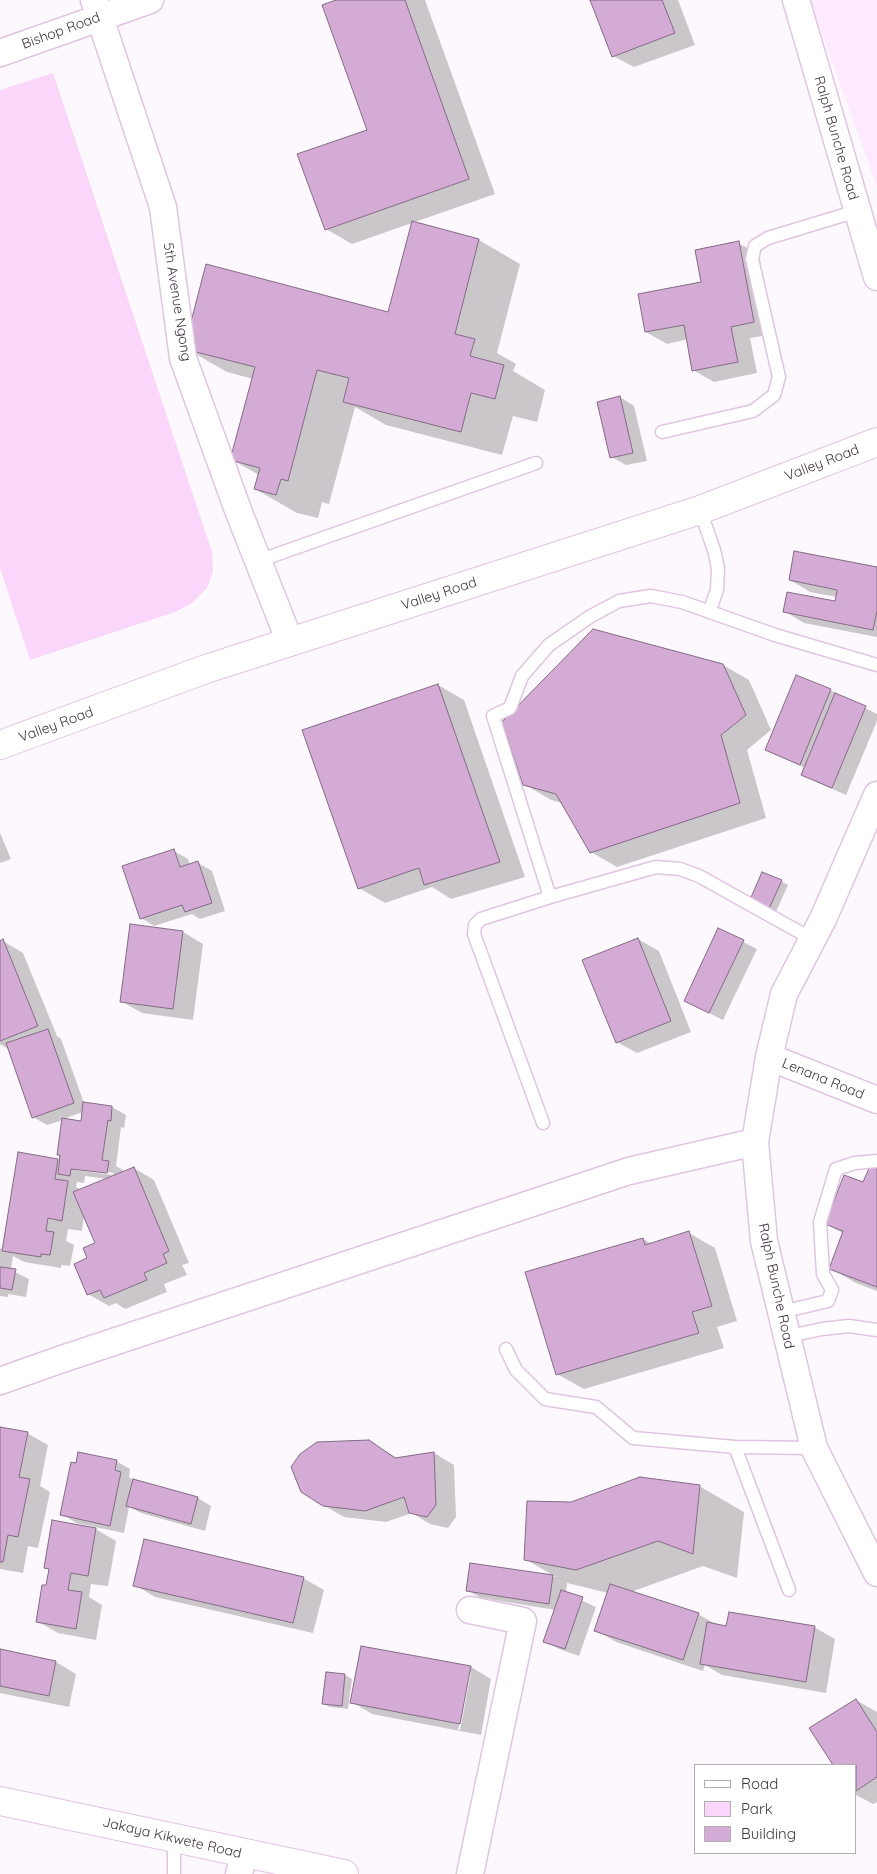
<!DOCTYPE html>
<html>
<head>
<meta charset="utf-8">
<style>
  body { margin:0 }
  #map { position:relative; width:877px; height:1874px; overflow:hidden; background:#fdf8fd; font-family:Quicksand,sans-serif }
  canvas { display:block }
  .legend { position:absolute; left:694px; top:1764px; width:162px; height:90px; box-sizing:border-box; background:#fff; border:1px solid #b2aeb2; margin:0; padding:6px 9px; list-style:none; font-size:15px; color:#3f343f }
  .legend li { display:flex; align-items:center; gap:10px; height:25px }
  .legend b { width:25px; border:1px solid #b2aeb2 }
</style>
</head>
<body>
<div id="map">
<canvas width="877" height="1874"></canvas>
<ul class="legend">
<li><b style="height:6px;background:#fff"></b>Road</li>
<li><b style="height:14px;background:#fad6fb"></b>Park</li>
<li><b style="height:14px;background:#d3abd4"></b>Building</li>
</ul>
</div>
<script>
const c = document.querySelector('canvas').getContext('2d');
c.lineJoin = 'round';
function fillPath(path, color) { c.fillStyle = color; c.fill(path, 'evenodd'); }
const shape = rows => new Path2D(rows.map(r => 'M' + r).join(''));
function stroke(path, color, width, dash) { c.strokeStyle = color; c.lineWidth = width; c.lineCap = dash ? 'butt' : 'round'; c.setLineDash(dash || []); c.stroke(path); }
function label(font, color, halo, rows, align = 'center') {
  c.font = font + ' Quicksand,sans-serif'; c.lineWidth = 4; c.setLineDash([]); c.textBaseline = 'middle'; c.strokeStyle = halo; c.fillStyle = color; for (const [text, x, y, turn = 0] of rows) {
    c.save(); c.translate(x, y); c.rotate((+turn || 0) * Math.PI / 180); c.textAlign = isNaN(turn) ? turn : align; if (halo) c.strokeText(text, 0, 0); c.fillText(text, 0, 0); c.restore();
  }
}
fillPath(shape([
  [810,0,877,0,877,187]
]), '#feeaff');
fillPath(shape([
  [53,73,212,552,213,572,207,588,192,603,175,612,30,660,0,568,0,90]
]), '#fad6fb');
fillPath(shape([
  [340,0,425,0,495,194,352,244,326,229,368,131],
  [592,0,678,0,695,45,634,67,613,56],
  [413,223,479,240,520,264,497,353,516,364,513,371,545,390,537,422,513,416,502,455,386,425,355,407,329,504,322,502,318,518,297,513,255,489,259,475,231,459,253,379,227,372,185,348,389,314],
  [738,243,759,254,774,334,750,338,757,373,714,382,693,370,688,339,667,344,646,332,702,283],
  [620,397,634,406,647,461,626,465,612,457],
  [877,568,877,637,804,623,784,611,836,603,837,597,810,592,790,580],
  [723,665,749,680,771,730,747,750,766,818,617,867,591,852,562,803,551,800,524,784],
  [438,685,464,700,525,877,451,899,432,887,385,903,359,888],
  [830,690,877,714,877,721,846,795,816,782,802,774,805,768,767,750],
  [0,833,11,859,0,863],
  [174,851,188,859,190,865,198,863,212,871,225,911,200,919,192,914,154,926,141,918],
  [781,881,788,885,775,914,757,906],
  [719,930,757,949,723,1020,685,1001],
  [183,932,203,944,193,1020,142,1013,121,1001],
  [638,939,659,951,691,1032,637,1053,617,1042],
  [3,941,23,953,57,1036,61,1039,84,1103,112,1107,126,1115,124,1128,121,1127,116,1166,123,1170,122,1173,134,1168,154,1180,189,1263,182,1265,187,1275,164,1284,167,1292,125,1309,116,1303,109,1306,88,1294,88,1259,96,1243,84,1215,82,1231,68,1229,66,1241,74,1245,70,1266,61,1265,61,1268,24,1262,13,1256,11,1270,29,1279,26,1297,8,1294,8,1297,0,1296,0,1248,3,1250,58,1160,60,1162,61,1156,58,1155,63,1120,47,1125,33,1117,10,1050,0,1044,0,942],
  [83,1112,82,1122,63,1119],
  [72,1167,114,1173,113,1175,75,1170],
  [85,1176,108,1179,81,1190,76,1187,77,1182,84,1183],
  [877,1171,877,1291,856,1283,830,1268,844,1234,826,1224],
  [689,1233,715,1248,737,1321,717,1327,724,1348,584,1389,557,1374,643,1239,652,1244],
  [0,1428,27,1433,48,1445,40,1486,50,1492,38,1548,28,1546,23,1573,0,1569],
  [369,1441,397,1458,434,1453,454,1465,456,1517,448,1528,430,1524,412,1513,386,1522,344,1517,323,1505],
  [116,1461,130,1469,129,1477,134,1481,198,1498,211,1506,205,1531,141,1513,129,1507,124,1533,76,1523,62,1514,77,1464],
  [699,1486,744,1512,737,1578,703,1566,631,1592,698,1614,717,1625,814,1627,835,1639,826,1693,722,1675,705,1665,703,1671,616,1642,596,1630,608,1593,567,1583,566,1593,596,1607,579,1656,559,1649,545,1641,556,1610,481,1598,467,1590,471,1564,556,1577,525,1559,571,1503],
  [92,1527,116,1541,108,1586,91,1584,89,1597,102,1605,96,1640,58,1633,37,1621,50,1570,46,1568],
  [303,1578,324,1590,313,1633,155,1597,135,1585],
  [0,1650,56,1662,76,1674,69,1707,0,1693],
  [471,1667,491,1679,481,1735,372,1714,352,1702],
  [468,1673,471,1673,460,1730,458,1730],
  [327,1673,345,1675,352,1679,348,1709,330,1707,324,1704],
  [856,1700,877,1712,877,1802,873,1804,856,1795,856,1765,835,1765,811,1728]
]), '#0003');
const building = shape([
  [336,0,405,0,469,179,325,230,297,154,367,130,322,5,336,0],
  [590,0,662,0,675,33,612,57,590,0],
  [412,221,479,239,455,334,475,339,470,356,504,365,495,399,471,393,461,432,343,402,349,378,317,370,288,481,281,479,276,495,254,489,260,468,230,460,255,367,184,349,206,264,388,312,412,221],
  [739,241,754,322,731,327,738,362,692,371,684,325,645,332,638,294,701,282,695,250,739,241],
  [620,396,633,453,610,458,597,402,620,396],
  [794,551,877,567,877,611,873,630,783,612,787,592,835,601,837,590,789,580,794,551],
  [593,629,723,664,746,715,721,735,740,803,590,853,556,794,523,785,502,722,593,629],
  [796,675,831,689,800,765,765,750,796,675],
  [438,684,500,862,424,885,419,868,358,889,302,730,438,684],
  [835,693,866,706,832,788,801,775,835,693],
  [174,849,180,867,198,861,212,903,185,912,182,905,140,919,122,866,174,849],
  [762,872,782,880,768,911,749,902,762,872],
  [130,924,183,931,173,1009,120,1002,130,924],
  [718,928,744,940,709,1013,684,1001,718,928],
  [638,938,671,1021,616,1043,582,960,638,938],
  [3,939,38,1026,0,1041,0,941,3,939],
  [48,1029,74,1103,32,1118,6,1043,48,1029],
  [83,1102,112,1106,111,1121,108,1120,102,1160,109,1161,107,1173,71,1169,70,1176,58,1174,60,1155,57,1155,62,1118,81,1121,83,1102],
  [18,1152,58,1159,55,1179,68,1181,62,1221,48,1218,46,1231,54,1232,50,1255,41,1254,41,1257,2,1251,18,1152],
  [870,1166,877,1169,877,1287,829,1269,843,1231,825,1224,844,1175,863,1182,870,1166],
  [134,1167,169,1251,163,1254,167,1263,144,1273,147,1280,104,1298,100,1290,87,1295,74,1264,87,1258,83,1248,95,1243,73,1192,134,1167],
  [689,1231,712,1306,692,1312,699,1333,556,1375,525,1272,643,1238,645,1245,689,1231],
  [0,1267,16,1269,12,1290,0,1288,0,1267],
  [0,1427,28,1432,19,1477,30,1479,18,1537,8,1535,3,1562,0,1562,0,1427],
  [369,1440,395,1458,434,1452,436,1505,427,1517,409,1513,404,1497,365,1511,323,1506,301,1492,291,1467,300,1454,317,1442,369,1440],
  [78,1452,117,1460,115,1470,121,1472,110,1526,60,1515,71,1462,76,1463,78,1452],
  [640,1477,700,1485,693,1554,658,1541,576,1570,524,1560,527,1501,571,1502,640,1477],
  [133,1479,198,1497,191,1524,126,1506,133,1479],
  [52,1520,96,1528,88,1576,71,1573,68,1590,82,1592,76,1629,36,1622,42,1585,46,1585,49,1569,44,1568,52,1520],
  [144,1539,304,1577,293,1623,133,1586,144,1539],
  [470,1563,553,1575,549,1604,466,1591,470,1563],
  [610,1584,699,1613,683,1660,594,1631,610,1584],
  [561,1590,583,1597,565,1649,543,1642,561,1590],
  [729,1612,815,1626,806,1682,700,1664,707,1622,726,1626,729,1612],
  [361,1646,471,1666,460,1724,350,1703,361,1646],
  [0,1649,56,1661,49,1696,0,1686,0,1649],
  [326,1672,345,1674,342,1706,322,1704,326,1672],
  [856,1699,877,1732,877,1777,856,1791,856,1765,833,1765,809,1728,856,1699]
]);
fillPath(building, '#d3abd4');
stroke(building, '#846b85', 1);
const lane = shape([
  [662,432,753,411,774,395,779,377,752,259,755,246,768,238,857,211],
  [700,510,714,550,718,568,717,590,709,612],
  [258,561,536,463],
  [812,939,699,876,680,869,656,867,550,897,493,716,510,708,522,676,549,645,591,616,619,601,651,596,682,602,775,635,877,665],
  [543,1123,474,934,475,925,481,919,550,897],
  [781,1312,828,1301,832,1290,823,1274,820,1222,836,1169,855,1163,877,1161],
  [785,1337,822,1329,849,1326,877,1330],
  [506,1349,516,1370,545,1399,596,1407,633,1438,735,1447,814,1448],
  [735,1447,789,1590],
  [174,1874,174,1838]
]);
const street = shape([
  [94,0,163,207,183,358,238,510,290,642],
  [796,0,877,277],
  [0,53,150,0],
  [877,795,823,919,784,994,769,1057,755,1142,764,1241,814,1448,877,1573],
  [769,1057,877,1100],
  [0,1381,62,1359,629,1171,755,1142],
  [239,1874,244,1854],
  [470,1874,523,1621,470,1610]
]);
const secondary = shape([
  [0,745,206,669,700,510,877,442],
  [0,1801,344,1874]
]);
stroke(lane, '#e0c5e1', 15);
stroke(street, '#e0c5e1', 29);
stroke(secondary, '#e0c5e1', 30);
stroke(lane, '#fff', 12);
stroke(street, '#fff', 26);
stroke(secondary, '#fff', 28);
label('14px', '#3f343f', '#fff', [
  ["Bishop Road",61,31,-20],
  ["Ralph Bunche Road",836,138,74],
  ["5th Avenue Ngong",177,302,81],
  ["Valley Road",822,463,-21],
  ["Valley Road",439,594,-18],
  ["Valley Road",56,725,-20],
  ["Lenana Road",823,1079,22],
  ["Ralph Bunche Road",776,1286,78],
  ["Jakaya Kikwete Road",172,1838,13]
]);
</script>
</body>
</html>
